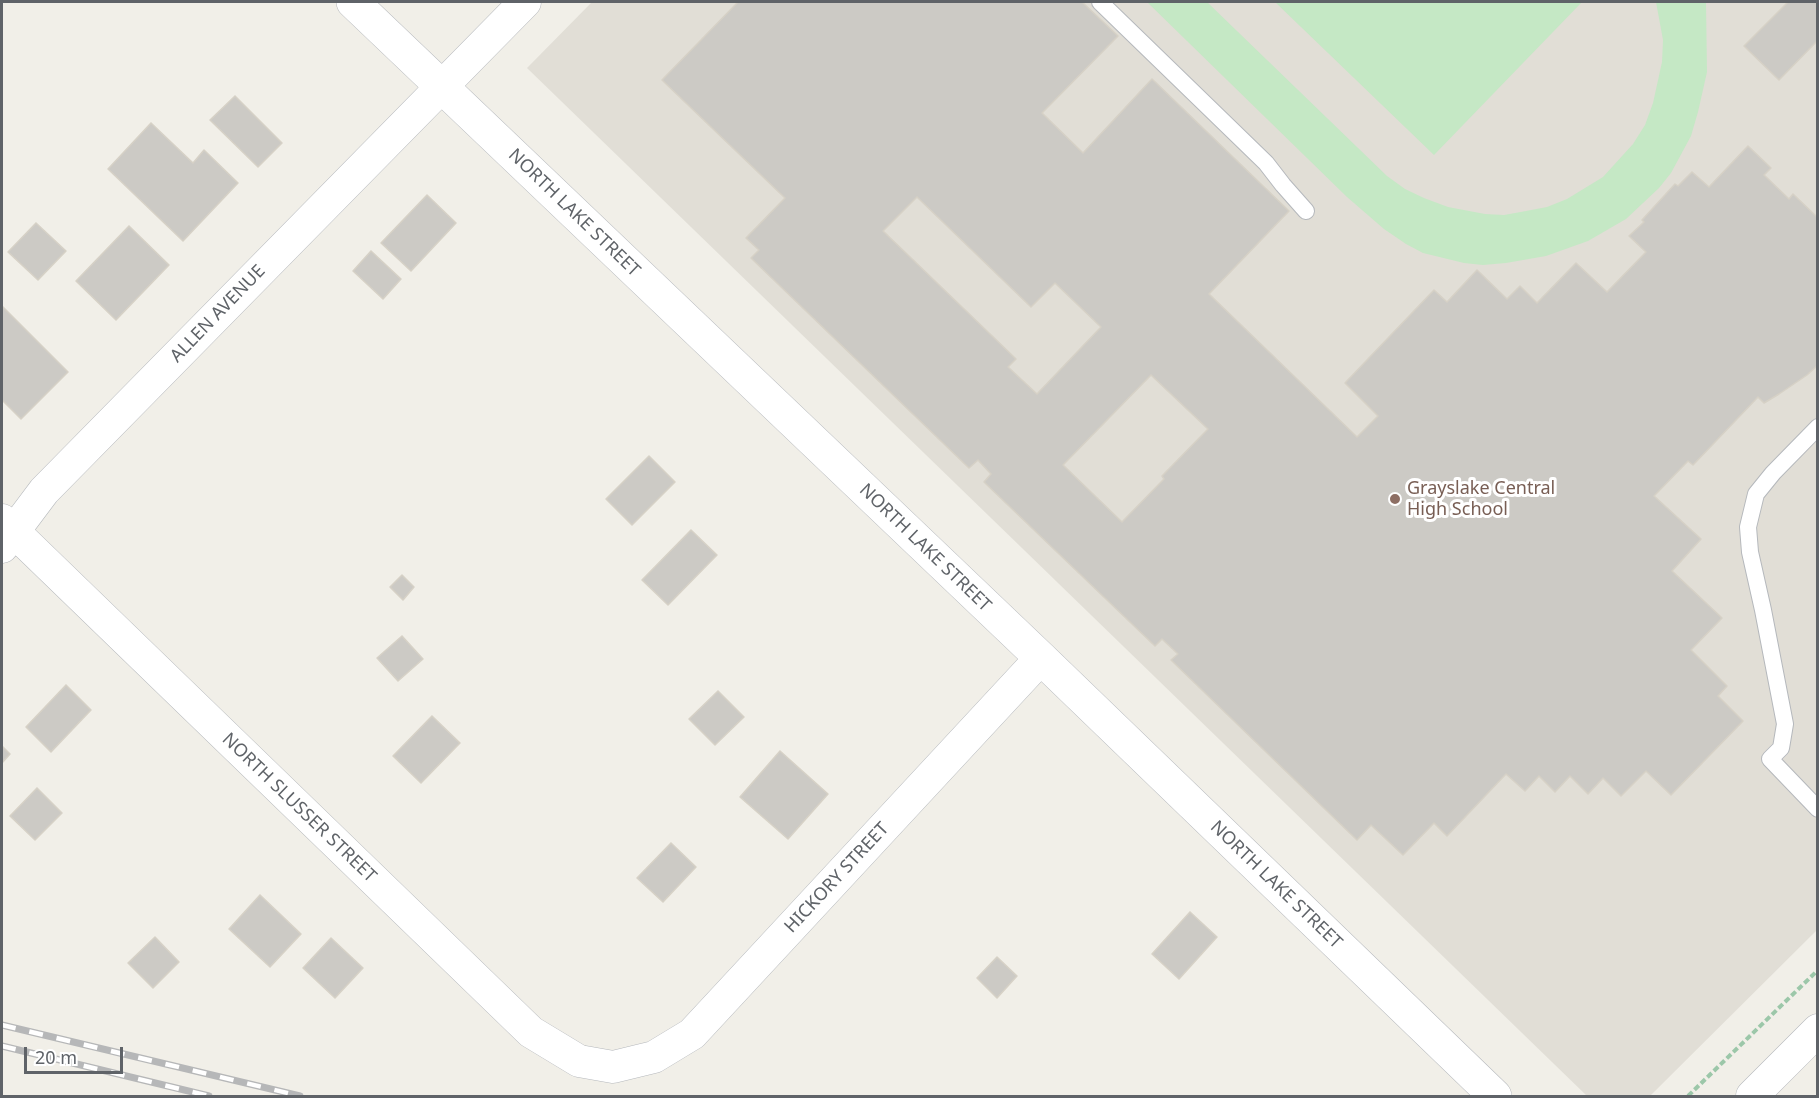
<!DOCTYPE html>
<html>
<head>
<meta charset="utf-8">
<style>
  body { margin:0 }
  #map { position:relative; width:1819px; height:1098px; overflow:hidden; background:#f1efe8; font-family:"Noto Sans",sans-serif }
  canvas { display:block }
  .frame { position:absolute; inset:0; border:3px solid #5f6368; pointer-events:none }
  .scale { position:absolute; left:24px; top:1047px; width:99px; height:27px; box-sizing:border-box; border:3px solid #5f6368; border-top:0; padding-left:8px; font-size:18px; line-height:21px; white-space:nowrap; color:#5f6368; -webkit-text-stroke:4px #fff; paint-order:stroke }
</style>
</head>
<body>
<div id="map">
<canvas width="1819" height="1098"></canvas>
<div class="frame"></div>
<div class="scale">20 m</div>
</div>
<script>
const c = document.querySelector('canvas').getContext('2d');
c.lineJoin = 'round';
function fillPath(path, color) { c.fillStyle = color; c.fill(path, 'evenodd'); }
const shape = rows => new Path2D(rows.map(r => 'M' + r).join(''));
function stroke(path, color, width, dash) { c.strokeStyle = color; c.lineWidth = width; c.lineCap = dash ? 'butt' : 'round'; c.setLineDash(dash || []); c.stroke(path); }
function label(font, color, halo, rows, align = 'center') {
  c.font = font + ' "Noto Sans",sans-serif'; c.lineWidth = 6; c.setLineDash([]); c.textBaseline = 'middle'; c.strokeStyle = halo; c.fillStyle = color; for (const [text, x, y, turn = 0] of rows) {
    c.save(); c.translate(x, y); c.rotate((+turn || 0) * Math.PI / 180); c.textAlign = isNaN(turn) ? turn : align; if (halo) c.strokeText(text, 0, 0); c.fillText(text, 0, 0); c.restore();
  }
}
fillPath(shape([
  [592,2,1817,2,1817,930,1650,1096,1587,1096,527,68]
]), '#e1ded6');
fillPath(shape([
  [1147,2,1207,2,1387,176,1405,189,1424,198,1448,207,1485,214,1504,215,1526,211,1547,207,1567,199,1603,177,1633,144,1645,125,1653,103,1662,62,1663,40,1656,2,1706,2,1707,72,1698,112,1691,136,1671,173,1659,188,1626,219,1588,241,1546,256,1506,263,1483,265,1464,263,1423,253,1406,244,1384,229,1347,197],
  [1275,2,1582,2,1434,155]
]), '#c5e8c5');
const building = shape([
  [738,2,1082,2,1118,36,1042,113,1083,153,1152,79,1289,211,1209,294,1357,437,1378,416,1345,383,1434,290,1447,302,1477,270,1507,299,1520,286,1537,303,1576,263,1607,292,1646,252,1629,236,1644,222,1642,220,1675,184,1678,186,1692,172,1709,187,1748,146,1771,168,1764,175,1789,199,1793,194,1818,218,1818,365,1807,375,1779,394,1764,403,1758,397,1693,465,1688,461,1654,496,1701,539,1672,571,1722,618,1691,650,1727,686,1718,696,1743,721,1671,795,1646,771,1621,796,1603,778,1588,794,1570,776,1555,792,1539,776,1525,791,1506,774,1447,836,1434,823,1403,855,1371,825,1357,840,1171,660,1178,654,1162,639,1155,646,984,482,991,474,978,460,969,468,751,258,759,250,746,238,785,198,662,80,738,2],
  [917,197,1031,307,1055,283,1101,327,1037,394,1008,367,1016,359,883,231,917,197],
  [1151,375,1208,429,1162,476,1164,479,1122,522,1063,465,1151,375],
  [1788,2,1818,2,1818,40,1779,80,1744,46,1788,2],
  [235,96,282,143,258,167,210,120,235,96],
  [151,123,193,163,204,150,238,183,183,241,108,169,151,123],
  [427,195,456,223,411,271,381,243,427,195],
  [36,223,66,251,38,280,8,252,36,223],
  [129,226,169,265,116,320,76,281,129,226],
  [371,251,401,279,383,299,353,271,371,251],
  [2,306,68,372,21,419,2,400,2,306],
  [649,456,675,482,632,525,606,499,649,456],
  [691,530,717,555,668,605,642,580,691,530],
  [402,575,414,587,403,600,390,587,402,575],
  [402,636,423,659,398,681,377,658,402,636],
  [66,685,91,710,51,752,26,727,66,685],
  [718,691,744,717,715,745,689,719,718,691],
  [432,716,460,743,421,783,393,756,432,716],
  [2,746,10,754,2,763,2,746],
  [780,751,828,794,788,839,740,797,780,751],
  [37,788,62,813,35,840,10,816,37,788],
  [671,843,696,867,663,902,637,878,671,843],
  [260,895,301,934,270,967,229,929,260,895],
  [1190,912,1217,937,1179,979,1152,954,1190,912],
  [155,937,179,962,153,988,128,963,155,937],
  [331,938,363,968,335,998,303,968,331,938],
  [997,957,1017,976,997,998,977,978,997,957]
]);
fillPath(building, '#cccac5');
stroke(building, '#d6d1c6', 1.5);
const service = shape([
  [1100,2,1266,163,1283,185,1306,211],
  [1818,427,1773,473,1756,494,1748,527,1750,552,1763,610,1785,724,1781,748,1770,759,1818,809]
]);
const minor = shape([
  [2,520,531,1032,579,1061,613,1067,654,1057,692,1034,1041,658],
  [2,547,44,491,525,2],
  [1752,1096,1818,1030]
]);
const tertiary = shape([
  [353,2,1041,658,1495,1096]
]);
stroke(service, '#b5b8bc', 18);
stroke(minor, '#b5b8bc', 33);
stroke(tertiary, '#b5b8bc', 34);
stroke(shape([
  [1688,1096,1818,970]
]), '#9cc7a9', 4, [6, 3]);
stroke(service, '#fff', 16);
stroke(minor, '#fff', 32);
stroke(tertiary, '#fff', 33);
const rail = shape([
  [2,1025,300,1096],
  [2,1046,209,1096]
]);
stroke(rail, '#b6b7b8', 7);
stroke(rail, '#fff', 4.5, [14]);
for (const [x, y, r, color] of [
  [1395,499,6,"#8d6e63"]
]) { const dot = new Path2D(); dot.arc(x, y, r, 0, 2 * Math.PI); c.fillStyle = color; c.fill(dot); stroke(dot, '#fff', 2); }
label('18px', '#5f6368', '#fff', [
  ["NORTH LAKE STREET",574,213,44],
  ["ALLEN AVENUE",218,314,-46],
  ["NORTH LAKE STREET",925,548,44],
  ["NORTH SLUSSER STREET",299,808,44],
  ["HICKORY STREET",837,878,-47],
  ["NORTH LAKE STREET",1276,885,44]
]);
label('18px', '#785e54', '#fff', [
  ["Grayslake Central",1407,489],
  ["High School",1407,510]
], 'left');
</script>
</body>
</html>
